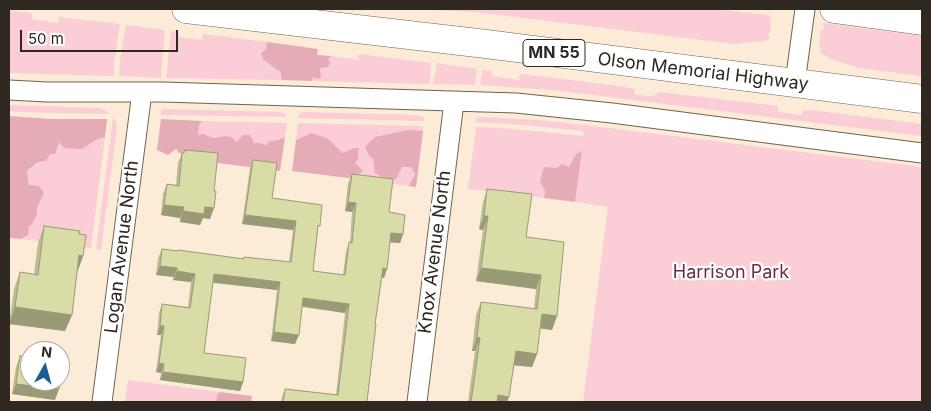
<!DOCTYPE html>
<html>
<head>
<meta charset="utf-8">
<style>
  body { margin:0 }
  #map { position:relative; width:931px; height:411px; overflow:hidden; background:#fbebd7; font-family:Inter,sans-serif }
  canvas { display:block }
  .frame { position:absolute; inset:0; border:10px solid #2e2821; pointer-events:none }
  .north { position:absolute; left:20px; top:341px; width:50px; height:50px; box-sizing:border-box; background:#fff; border:1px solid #aba9a6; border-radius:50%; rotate:7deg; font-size:14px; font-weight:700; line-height:20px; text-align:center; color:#2e2821 }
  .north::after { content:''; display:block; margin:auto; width:18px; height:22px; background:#1c5c91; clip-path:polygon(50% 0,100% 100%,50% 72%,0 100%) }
  .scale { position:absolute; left:20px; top:30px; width:158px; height:22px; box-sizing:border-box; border:2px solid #2e2821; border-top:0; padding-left:6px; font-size:15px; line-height:18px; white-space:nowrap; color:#2e2821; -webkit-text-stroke:4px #fff; paint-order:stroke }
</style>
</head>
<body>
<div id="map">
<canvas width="931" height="411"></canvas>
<div class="frame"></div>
<div class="north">N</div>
<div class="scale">50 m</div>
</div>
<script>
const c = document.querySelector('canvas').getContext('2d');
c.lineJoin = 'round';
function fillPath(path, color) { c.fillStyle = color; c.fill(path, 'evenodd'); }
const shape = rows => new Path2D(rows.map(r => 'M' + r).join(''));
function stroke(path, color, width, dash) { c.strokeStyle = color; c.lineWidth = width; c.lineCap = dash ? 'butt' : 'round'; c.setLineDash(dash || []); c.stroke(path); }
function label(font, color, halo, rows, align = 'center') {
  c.font = font + ' Inter,sans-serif'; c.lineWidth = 4.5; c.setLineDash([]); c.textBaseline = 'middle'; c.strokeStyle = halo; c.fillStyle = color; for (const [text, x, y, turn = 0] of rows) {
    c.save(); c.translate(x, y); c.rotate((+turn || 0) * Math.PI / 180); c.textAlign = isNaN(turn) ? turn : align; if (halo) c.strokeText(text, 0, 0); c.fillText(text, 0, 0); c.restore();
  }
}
fillPath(shape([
  [409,9,715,9,768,15,772,17,770,21,771,24,770,32,768,34,770,39,763,41,734,44,475,12],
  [9,11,32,13,32,19,58,23,59,17,120,24,114,64,114,76,9,73],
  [823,23,922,36,922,76,859,68,831,59,819,52,822,48,819,46,821,31,824,28],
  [126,25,165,30,161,78,119,76,120,60],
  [171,31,179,32,179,37,202,40,203,34,267,42,265,60,277,70,280,71,280,75,282,80,166,78],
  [359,54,431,63,430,81,428,84,312,81,313,77,321,76,320,68,331,56,358,60],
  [436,63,477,69,475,85,433,84,436,69],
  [482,70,492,71,492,76,519,80,520,74,522,74,620,86,634,89,634,93,637,95,650,96,656,95,659,92,778,106,778,112,802,115,804,110,812,110,922,124,922,136,552,90,480,85,481,80,480,80,482,76],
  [9,105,100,108,108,112,108,114,19,112,9,111],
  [164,109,281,112,285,114,286,117,161,115,161,111],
  [303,112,414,115,423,117,424,119,424,121,298,118,299,114],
  [481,117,538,120,585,125,922,167,922,402,583,402,608,207,575,202,582,151,576,154,569,167,545,190,544,198,468,189,476,127,513,129,583,136,584,131,513,124,476,122,477,118],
  [113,119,115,119,117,127,101,250,96,249],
  [202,121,287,123,285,137,278,140,270,141,267,145,260,143,237,142,224,136,214,138,207,135,197,135,199,124],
  [298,123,423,126,423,131,408,130,389,134,373,157,399,172,402,167,411,167,415,174,409,186,356,179,357,175,355,163,358,158,359,148,353,148,343,153,327,138,311,133,296,140],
  [105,137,91,248,21,239,28,235,29,226,36,215,37,208,44,193,29,185,27,171,50,154,59,142,81,149,96,140],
  [128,380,220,392,217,395,216,402,125,402]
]), '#fbcdd6');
fillPath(shape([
  [267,42,318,49,317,55,331,56,328,59,330,63,328,67,320,68,321,76,319,79,313,77,312,81,282,80,280,71,277,70,263,59,261,53,266,49],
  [9,116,51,119,107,119,105,137,96,140,82,149,64,148,59,142,55,154,50,154,46,161,38,162,27,171,29,185,39,186,44,193,37,208,37,214,32,224,29,226,28,235,21,239,9,238],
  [161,119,202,121,199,125,198,135,203,134,214,138,224,136,231,137,237,142,243,135,250,135,254,143,260,143,266,145,270,141,278,140,285,137,280,171,194,160,186,154,179,153,176,149,168,155,157,150],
  [408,130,423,131,416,187,409,186,415,174,411,167,402,167,396,179,386,179,375,173,373,158,370,157,365,147,375,137],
  [311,133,327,138,343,153,353,148,359,148,358,159,355,163,363,171,357,175,356,179,292,171,296,140],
  [582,151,575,202,544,198,545,190,540,182,544,167,557,168,562,164,569,167,576,154],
  [220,392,252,396,251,402,216,402,217,395]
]), '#e5abb7');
const street = shape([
  [795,83,805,9],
  [9,90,47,92,163,92,516,103,612,113,922,153],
  [102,402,142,92],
  [417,402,454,102]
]);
const primary = shape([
  [186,9,486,44,922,99],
  [834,9,922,21]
]);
stroke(street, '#706351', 21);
stroke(primary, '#706351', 29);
stroke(street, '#fff', 19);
stroke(primary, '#fff', 28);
fillPath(shape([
  [185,150,214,191,214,208,210,219,203,218,200,225,180,222,180,218,161,215,163,194,167,184,176,185,178,163,182,153,184,153],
  [253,160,272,198,318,231,313,271,343,275,346,251,350,242,352,212,345,211,348,183,352,174,389,212,403,234,400,243,390,242,384,278,382,277,375,324,367,402,281,402,282,397,285,389,336,395,345,313,302,307,295,344,271,341,277,290,213,283,204,353,243,382,240,391,160,380,161,373,156,372,161,335,157,335,159,313,162,304,188,307,191,282,173,280,174,277,156,275,158,258,162,249,243,259,244,257,289,262,293,230,242,224,250,168],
  [487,189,526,237,557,316,552,330,540,328,537,354,532,367,514,365,507,402,468,402,475,351,472,351,476,315,481,302,534,309,536,289,476,281,483,230,479,229,483,202],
  [44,226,79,234,83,256,77,272,72,315,65,331,9,324,14,289,20,272,34,274,38,243],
  [20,356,55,400,12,394,16,367]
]), '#bbbd90');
fillPath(shape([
  [348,202,356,203,352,212,345,211],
  [164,205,184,207,180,218,161,215],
  [205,207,214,208,210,219,203,218,200,225,180,222,183,211],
  [245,215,296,221,293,230,242,224],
  [484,216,488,216,483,230,479,229],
  [391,233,403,234,400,243,388,242],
  [79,255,83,256,77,273],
  [160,266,177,268,174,277,156,275],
  [383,268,387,269,384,278,380,277],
  [481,268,541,275,536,289,476,281],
  [177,271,195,274,191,282,173,280],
  [214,274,280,282,277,290,210,282],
  [303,298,349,304,345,313,300,306],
  [15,307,72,315,65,331,9,324],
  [542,314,557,316,552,330,537,328],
  [160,326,164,326,161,335,157,335],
  [274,332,299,335,295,344,271,341],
  [477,337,480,338,475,351,472,351],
  [516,351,537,354,532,367,511,365],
  [159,363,164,364,161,373,156,372],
  [163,372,243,382,240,391,160,380],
  [16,384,59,389,55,400,12,394],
  [498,395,509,397,507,402,495,402]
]), '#999a76');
const building = shape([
  [185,150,218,153,214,191,216,191,214,208,205,207,204,214,183,211,184,207,164,205,167,184,179,186,182,153,184,153,185,150],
  [253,160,277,163,272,198,322,205,320,226,318,225,313,271,345,275,349,242,352,243,356,203,348,202,352,174,393,179,389,212,405,215,403,234,391,233,387,269,383,268,375,324,376,324,367,402,283,402,285,389,338,395,349,304,303,298,299,335,274,332,280,282,214,274,204,353,246,358,243,382,163,372,164,364,159,363,164,326,160,326,162,304,190,308,195,274,177,271,177,268,160,266,162,249,178,251,178,250,244,259,244,257,291,262,296,221,245,215,253,160],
  [487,189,532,194,526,237,564,242,557,316,542,314,537,354,516,351,509,397,498,395,497,402,471,402,480,338,477,337,481,302,537,309,541,275,481,268,488,216,484,216,487,189],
  [44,226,80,231,79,234,86,235,83,256,79,255,72,315,15,307,20,272,38,275,44,226],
  [20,356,30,358,30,381,60,381,59,389,16,384,20,356]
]);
fillPath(building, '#dadca8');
stroke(building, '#999a76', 1);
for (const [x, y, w] of [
  [554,53,62]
]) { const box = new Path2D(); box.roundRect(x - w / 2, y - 13.5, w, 27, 4); c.fillStyle = '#fff'; c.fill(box); stroke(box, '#2e2821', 1); }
label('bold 16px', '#2e2821', null, [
  ["MN 55",554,53]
]);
label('18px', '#2e2821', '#fff', [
  ["Olson Memorial Highway",703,72,7],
  ["Logan Avenue North",122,247,-83],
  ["Knox Avenue North",435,252,-83]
]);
label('18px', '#712c3f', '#fff', [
  ["Harrison Park",731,273]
]);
</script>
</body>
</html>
